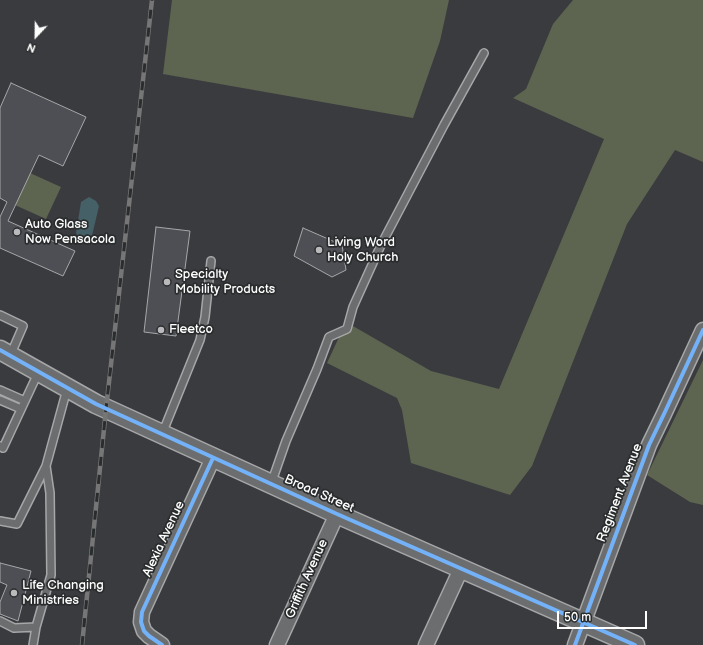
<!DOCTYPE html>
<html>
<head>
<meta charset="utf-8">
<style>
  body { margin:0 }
  #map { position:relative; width:703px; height:645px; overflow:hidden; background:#3a3b3f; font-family:"Balsamiq Sans",sans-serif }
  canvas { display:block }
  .north { position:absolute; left:16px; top:16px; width:40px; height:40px; -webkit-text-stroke:3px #2a2d2e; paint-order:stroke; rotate:202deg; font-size:11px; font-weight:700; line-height:16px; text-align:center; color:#fff }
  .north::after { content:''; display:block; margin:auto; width:14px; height:18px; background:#fff; clip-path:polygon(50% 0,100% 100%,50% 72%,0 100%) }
  .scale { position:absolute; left:557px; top:611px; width:90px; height:18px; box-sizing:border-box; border:2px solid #fff; border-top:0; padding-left:5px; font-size:12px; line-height:14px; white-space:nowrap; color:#fff; -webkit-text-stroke:3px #2a2d2e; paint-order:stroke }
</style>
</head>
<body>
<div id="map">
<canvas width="703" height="645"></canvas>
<div class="north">N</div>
<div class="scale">50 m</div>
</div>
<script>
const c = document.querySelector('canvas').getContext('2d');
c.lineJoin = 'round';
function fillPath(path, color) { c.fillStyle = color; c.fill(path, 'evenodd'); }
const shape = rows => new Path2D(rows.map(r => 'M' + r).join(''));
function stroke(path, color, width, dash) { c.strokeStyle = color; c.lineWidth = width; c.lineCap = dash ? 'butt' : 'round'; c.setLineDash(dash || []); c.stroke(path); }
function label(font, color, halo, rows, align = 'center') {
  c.font = font + ' "Balsamiq Sans",sans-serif'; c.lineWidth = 3.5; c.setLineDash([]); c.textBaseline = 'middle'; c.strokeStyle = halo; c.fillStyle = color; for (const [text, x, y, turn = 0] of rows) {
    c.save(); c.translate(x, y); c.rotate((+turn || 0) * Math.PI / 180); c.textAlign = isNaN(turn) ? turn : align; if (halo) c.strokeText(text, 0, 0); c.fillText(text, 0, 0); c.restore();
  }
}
fillPath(shape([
  [172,0,449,0,440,41,413,118,163,74],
  [573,0,703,0,703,162,675,150,627,224,532,466,510,495,411,463,402,410,397,398,327,363,346,322,431,371,499,389,604,139,513,98,526,89,553,24],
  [30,173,61,187,46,219,15,205],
  [703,360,703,505,690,502,647,475]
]), '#5d6550');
fillPath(shape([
  [89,197,96,201,99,206,91,240,86,241,78,237,76,233,81,202]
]), '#466067');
const building = shape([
  [11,83,86,117,63,166,39,155,8,221,75,251,63,276,0,248,0,217,7,202,0,198,0,108,11,83],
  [156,227,190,231,176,336,144,332,156,227],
  [303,228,342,245,346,270,332,277,294,256,303,228],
  [0,563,31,571,18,621,0,614,0,602,7,585,0,582,0,563]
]);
fillPath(building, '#4e4f54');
stroke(building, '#a6a7a9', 1);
const service = shape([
  [0,315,23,326,10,356],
  [0,390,25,401],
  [0,400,21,409],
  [162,434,200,340,205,317,211,261],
  [0,446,3,448,38,373],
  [271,484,286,441,317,369,329,337,347,329,353,307,381,245,444,125,484,53],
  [0,521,17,524,46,466],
  [0,621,14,628,36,627,51,575,50,493,46,466,67,389],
  [33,645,36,627]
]);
const minor = shape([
  [162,645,149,636,144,631,141,622,142,612,213,458],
  [277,645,337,514],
  [426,645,461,569],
  [575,645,649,445,664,414,703,330]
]);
const tertiary = shape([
  [0,350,96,404,337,514,635,645]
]);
stroke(service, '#a6a7a9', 10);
stroke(minor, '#a6a7a9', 17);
stroke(tertiary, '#a6a7a9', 21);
stroke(service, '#6c6d6e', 7);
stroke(minor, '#6c6d6e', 14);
stroke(tertiary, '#6c6d6e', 18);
const rail = shape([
  [82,645,106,409,152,0]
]);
stroke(rail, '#767677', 4.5);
stroke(rail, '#2a2d2e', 3, [9]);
stroke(shape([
  [0,350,96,404,337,514,635,645],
  [162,645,149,636,144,631,141,622,142,612,213,458],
  [575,645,649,445,664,414,703,330]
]), '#73b2f8', 4);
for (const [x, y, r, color] of [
  [17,232,4,"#bababc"],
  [319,250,4,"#bababc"],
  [167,282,4,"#bababc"],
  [161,330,4,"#bababc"],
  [14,593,4,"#bababc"]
]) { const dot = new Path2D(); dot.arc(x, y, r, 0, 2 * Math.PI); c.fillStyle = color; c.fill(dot); stroke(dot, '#2a2d2e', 1.5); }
label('13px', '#fff', '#2a2d2e', [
  ["Auto Glass",25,225],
  ["Now Pensacola",25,240],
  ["Living Word",327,243],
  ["Holy Church",327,258],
  ["Specialty",175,275],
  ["Mobility Products",175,290],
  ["Fleetco",169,330],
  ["Life Changing",22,586],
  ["Ministries",22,601]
], 'left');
label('13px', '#fff', '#2a2d2e', [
  ["Regiment Avenue",620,493,-69],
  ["Broad Street",319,494,24],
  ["Alexia Avenue",164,539,-65],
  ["Griffith Avenue",307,579,-66]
]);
</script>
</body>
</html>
